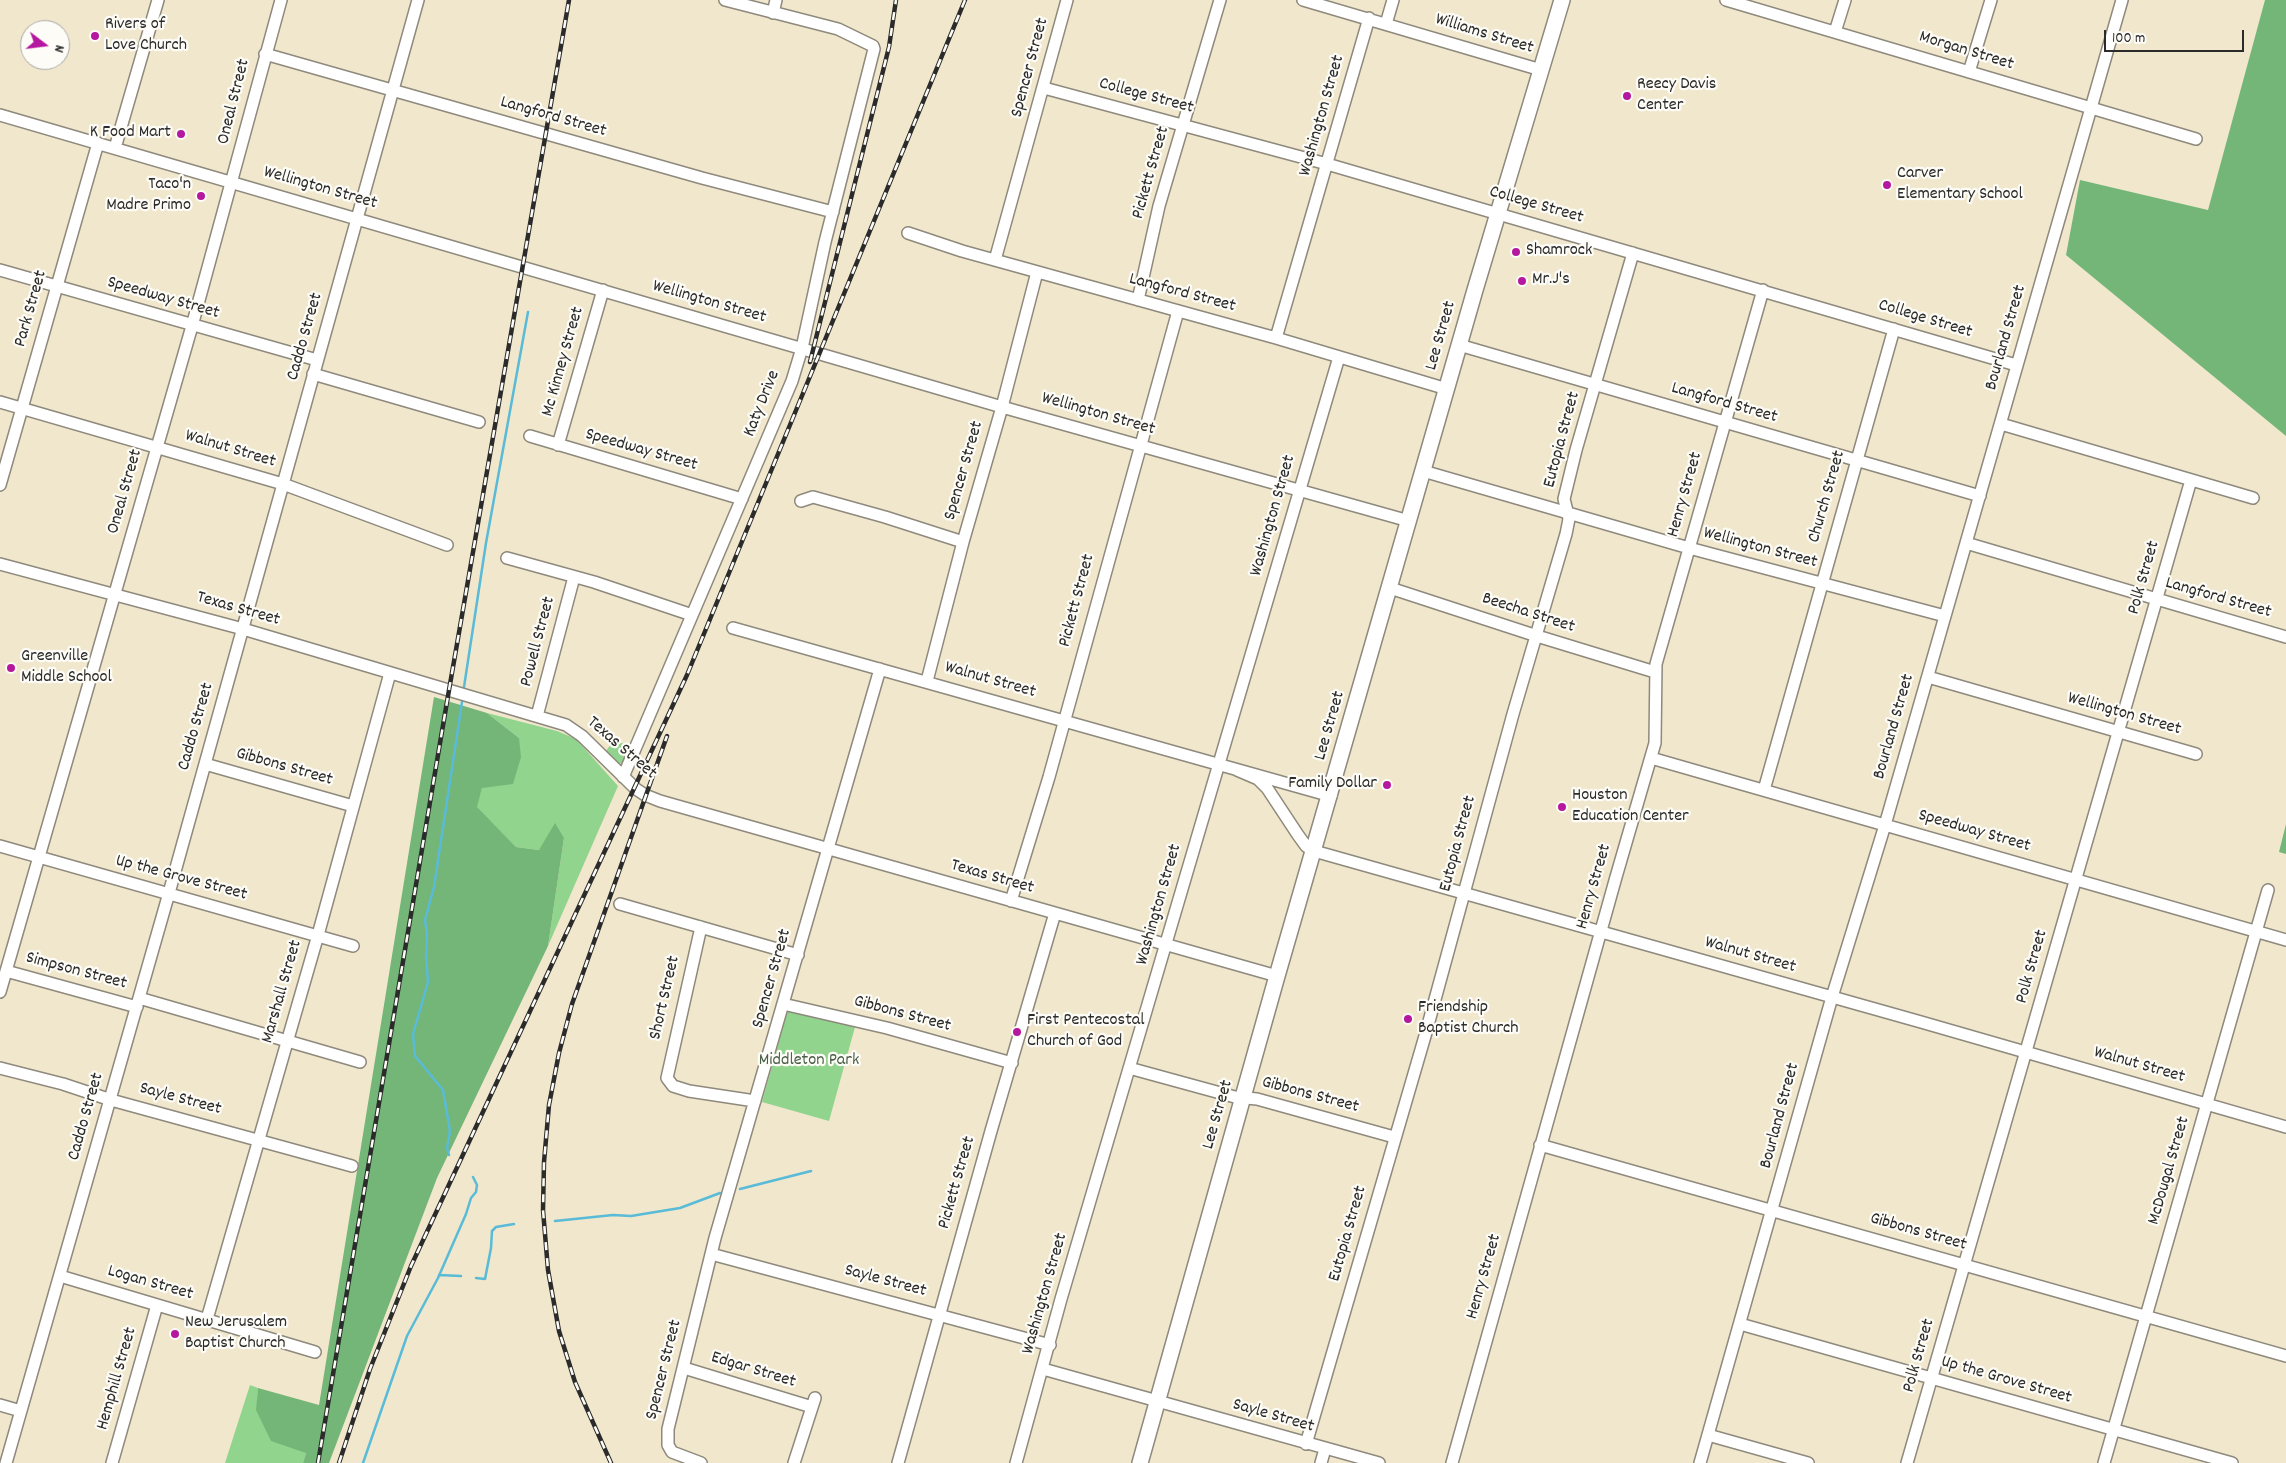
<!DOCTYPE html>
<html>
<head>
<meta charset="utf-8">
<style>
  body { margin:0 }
  #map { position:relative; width:2286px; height:1463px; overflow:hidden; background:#f0e7cc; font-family:Dekko,sans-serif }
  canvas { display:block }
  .north { position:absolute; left:20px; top:20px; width:50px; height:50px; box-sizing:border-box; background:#fdfcf7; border:1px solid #a9a8a5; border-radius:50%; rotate:105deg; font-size:14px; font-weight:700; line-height:20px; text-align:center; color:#2b2b2b }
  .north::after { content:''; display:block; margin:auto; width:18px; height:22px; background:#b5179e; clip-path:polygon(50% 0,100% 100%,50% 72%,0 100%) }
  .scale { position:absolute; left:2104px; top:30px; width:140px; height:22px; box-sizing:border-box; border:2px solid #2b2b2b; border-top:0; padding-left:6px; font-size:15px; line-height:18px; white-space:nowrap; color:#2b2b2b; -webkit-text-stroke:4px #fdfcf7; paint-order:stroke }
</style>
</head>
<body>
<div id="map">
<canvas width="2286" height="1463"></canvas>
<div class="north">N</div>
<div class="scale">100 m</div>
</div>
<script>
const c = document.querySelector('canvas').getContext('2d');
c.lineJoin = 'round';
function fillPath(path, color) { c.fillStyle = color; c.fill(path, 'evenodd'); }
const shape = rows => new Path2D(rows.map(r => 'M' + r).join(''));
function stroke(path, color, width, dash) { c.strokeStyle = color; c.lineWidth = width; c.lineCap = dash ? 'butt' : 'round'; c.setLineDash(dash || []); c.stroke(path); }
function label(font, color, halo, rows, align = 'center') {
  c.font = font + ' Dekko,sans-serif'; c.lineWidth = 4.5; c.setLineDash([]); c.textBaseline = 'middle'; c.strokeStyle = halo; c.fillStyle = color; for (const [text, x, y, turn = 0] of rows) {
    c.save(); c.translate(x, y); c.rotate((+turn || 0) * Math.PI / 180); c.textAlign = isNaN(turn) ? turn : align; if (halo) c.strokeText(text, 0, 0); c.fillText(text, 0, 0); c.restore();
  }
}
fillPath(shape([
  [487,713,557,731,576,739,618,786,548,946,564,838,539,850,516,847,476,807,482,788,519,738],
  [622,743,627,746,628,753,623,763,617,764,606,751,611,744],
  [788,1009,855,1027,829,1121,762,1102],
  [250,1385,258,1388,257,1410,306,1453,303,1463,225,1463]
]), '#90d48d');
fillPath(shape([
  [2265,0,2286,0,2286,436,2066,255,2080,180,2208,210],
  [434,697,487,713,519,738,521,757,513,784,482,788,477,807,516,847,539,850,555,823,564,838,548,946,437,1178,329,1463,303,1463,306,1453,271,1441,256,1410,258,1388,319,1405],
  [2286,824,2286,854,2279,852]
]), '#74b678');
stroke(shape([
  [464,687,486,543,528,312],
  [449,1155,447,1148,450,1131,443,1090,415,1056,413,1034,428,982,426,956,427,934,425,920,434,887,462,702],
  [740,1189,811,1171],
  [555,1221,613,1215,631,1216,680,1208,720,1193],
  [439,1275,461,1276],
  [476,1278,485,1279,491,1248,492,1231,496,1227,514,1224],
  [363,1463,407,1336,438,1278,466,1214,471,1198,476,1192,477,1185,473,1177]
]), '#59bbd7', 2.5);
const minor = shape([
  [1303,0,1541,70],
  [1726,0,2196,139],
  [773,13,776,0],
  [1386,24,1393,0],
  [1835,32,1845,0],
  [265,54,702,178,833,212],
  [1969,72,1991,0],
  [1044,88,1327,164,2016,365],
  [0,115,1002,407,1409,521],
  [115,148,158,0],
  [908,233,962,251,1276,338,1447,389],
  [995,260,1067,0],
  [0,270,317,360],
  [1138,300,1159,206,1220,0],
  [1276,338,1369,18],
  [1459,345,1980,496],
  [313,374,479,422],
  [0,402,283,484,447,545],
  [2001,424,2253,498],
  [530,436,742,499],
  [558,445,603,290],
  [1423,471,1689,548,1945,616],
  [0,485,98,143],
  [801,501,813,497,885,517,963,542],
  [1966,543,2286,637],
  [507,558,594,582,692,615],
  [0,564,243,629,566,725,582,736,636,789,645,795,660,801,1277,976],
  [1390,588,1537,636,1655,672],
  [733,628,1331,796],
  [1928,677,2196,754],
  [927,681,963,542,1002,407,1037,272],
  [537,716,574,577],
  [1651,758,2286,940],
  [205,764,353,806],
  [1237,770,1258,779,1267,788,1298,835,1306,846,1314,851,1921,1022,2286,1127],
  [623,777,792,381,802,348,825,242,874,49,873,46,838,29,725,0],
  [1764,790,1894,329],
  [0,846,353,946],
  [1011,901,1049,777,1178,311],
  [620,904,798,955],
  [701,927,667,1078,673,1086,689,1091,755,1101],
  [6,971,137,1007],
  [0,992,192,326,281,0],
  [139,998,360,1062],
  [783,1004,887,1028,1012,1063],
  [0,1068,63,1084,111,1100,352,1166],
  [1129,1068,1235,1097,1257,1099,1394,1137],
  [1540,1145,2286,1356],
  [711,1254,1050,1345],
  [60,1276,315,1352],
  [207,1319,318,935,390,673],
  [1740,1324,2232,1463],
  [684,1368,812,1407],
  [1043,1369,1379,1463],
  [0,1405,21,1411],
  [1708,1435,1808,1463],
  [1306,1444,1425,1036,1513,714,1566,534,1569,519,1564,499,1576,450,1633,253],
  [6,1463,169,893,418,0],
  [112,1463,157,1305],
  [701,1463,672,1452,668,1445,668,1429,715,1238,880,669],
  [794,1463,815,1398],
  [898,1463,991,1131,1055,913],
  [1016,1463,1061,1299,1339,357],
  [1321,1463,1325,1449],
  [1452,1463,1616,877,1655,743,1656,664,1763,290],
  [1700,1463,1832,997,1885,825,2122,0],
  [1907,1463,2191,480],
  [2104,1463,2268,890]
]);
const major = shape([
  [1140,1463,1277,976,1475,290,1562,0]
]);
stroke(minor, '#8e897c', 14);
stroke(major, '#8e897c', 18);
stroke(minor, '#fff', 11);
stroke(major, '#fff', 15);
const rail = shape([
  [810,362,889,47,896,0],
  [318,1463,449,690,569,0],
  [339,1463,370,1369,411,1266,687,675,965,0],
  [611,1463,575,1382,559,1331,548,1270,543,1210,544,1162,549,1105,559,1053,572,1004,667,736]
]);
stroke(rail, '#2b2b2b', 4.5);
stroke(rail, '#fdfcf7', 2.5, [8]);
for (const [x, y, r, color] of [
  [95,36,5,"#b5179e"],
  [1627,96,5,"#b5179e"],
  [181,134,5,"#b5179e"],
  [1887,185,5,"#b5179e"],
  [201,196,5,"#b5179e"],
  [1516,252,5,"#b5179e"],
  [1522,281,5,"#b5179e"],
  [11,668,5,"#b5179e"],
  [1387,785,5,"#b5179e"],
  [1562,807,5,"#b5179e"],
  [1408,1019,5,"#b5179e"],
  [1017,1032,5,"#b5179e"],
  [175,1334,5,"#b5179e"]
]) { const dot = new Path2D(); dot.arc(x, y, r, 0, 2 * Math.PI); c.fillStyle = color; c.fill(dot); stroke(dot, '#fdfcf7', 2); }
label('18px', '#2b2b2b', '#fdfcf7', [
  ["Rivers of",105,26],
  ["Love Church",105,47],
  ["Reecy Davis",1637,86],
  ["Center",1637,107],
  ["K Food Mart",171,134,"right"],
  ["Carver",1897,175],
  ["Elementary School",1897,196],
  ["Taco'n",191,186,"right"],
  ["Madre Primo",191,207,"right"],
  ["Shamrock",1526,252],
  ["Mr.J's",1532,281],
  ["Greenville",21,658],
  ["Middle School",21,679],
  ["Family Dollar",1377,785,"right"],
  ["Houston",1572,797],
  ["Education Center",1572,818],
  ["Friendship",1418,1009],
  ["Baptist Church",1418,1030],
  ["First Pentecostal",1027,1022],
  ["Church of God",1027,1043],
  ["New Jerusalem",185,1324],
  ["Baptist Church",185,1345]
], 'left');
label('18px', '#2b2b2b', '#fdfcf7', [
  ["Williams Street",1484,35,17],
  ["Morgan Street",1966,52,17],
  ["Spencer Street",1031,68,-75],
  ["College Street",1146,97,15],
  ["Oneal Street",235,102,-76],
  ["Washington Street",1323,116,-74],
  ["Langford Street",553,118,16],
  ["Pickett Street",1152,173,-74],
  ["Wellington Street",320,189,16],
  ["College Street",1536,206,16],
  ["Langford Street",1182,294,15],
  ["Speedway Street",163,299,16],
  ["Wellington Street",709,303,16],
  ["Park Street",32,309,-74],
  ["College Street",1925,320,17],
  ["Lee Street",1442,336,-74],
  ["Caddo Street",306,337,-74],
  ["Bourland Street",2007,338,-74],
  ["Mc Kinney Street",564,362,-74],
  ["Katy Drive",763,404,-68],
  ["Langford Street",1724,404,16],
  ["Wellington Street",1098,415,16],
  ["Eutopia Street",1563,440,-75],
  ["Walnut Street",230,450,17],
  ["Speedway Street",641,451,16],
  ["Spencer Street",965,471,-74],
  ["Oneal Street",126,492,-74],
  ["Henry Street",1686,495,-74],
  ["Church Street",1828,497,-74],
  ["Washington Street",1274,516,-74],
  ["Wellington Street",1760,549,15],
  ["Polk Street",2145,578,-74],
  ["Langford Street",2218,599,16],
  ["Pickett Street",1078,601,-75],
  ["Texas Street",238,610,16],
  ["Beecha Street",1528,614,18],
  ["Powell Street",539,642,-75],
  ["Walnut Street",990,681,16],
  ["Wellington Street",2124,715,16],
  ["Lee Street",1331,726,-74],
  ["Caddo Street",197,727,-74],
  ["Bourland Street",1895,727,-74],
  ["Texas Street",621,749,41],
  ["Gibbons Street",284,768,16],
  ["Speedway Street",1974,832,16],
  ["Eutopia Street",1459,844,-75],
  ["Texas Street",992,878,16],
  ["Up the Grove Street",181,879,15],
  ["Henry Street",1595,887,-74],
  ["Washington Street",1160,905,-74],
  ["Walnut Street",1750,956,16],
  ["Polk Street",2033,967,-74],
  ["Simpson Street",76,972,15],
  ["Spencer Street",773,979,-74],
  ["Marshall Street",283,992,-74],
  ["Short Street",666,998,-77],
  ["Gibbons Street",902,1015,15],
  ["Walnut Street",2139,1066,16],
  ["Gibbons Street",1310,1096,15],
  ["Sayle Street",180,1100,15],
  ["Lee Street",1219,1115,-74],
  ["Bourland Street",1781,1116,-75],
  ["Caddo Street",87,1117,-74],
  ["McDougal Street",2170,1171,-74],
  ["Pickett Street",958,1183,-74],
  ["Gibbons Street",1918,1233,16],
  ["Eutopia Street",1349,1234,-74],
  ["Henry Street",1485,1277,-74],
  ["Sayle Street",885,1282,15],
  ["Logan Street",150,1284,16],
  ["Washington Street",1046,1294,-74],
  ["Polk Street",1920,1356,-74],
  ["Spencer Street",665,1370,-76],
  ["Edgar Street",753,1371,17],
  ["Hemphill Street",118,1379,-74],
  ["Up the Grove Street",2006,1381,16],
  ["Sayle Street",1273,1417,16]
]);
label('18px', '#495e48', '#fdfcf7', [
  ["Middleton Park",809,1062]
]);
</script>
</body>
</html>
